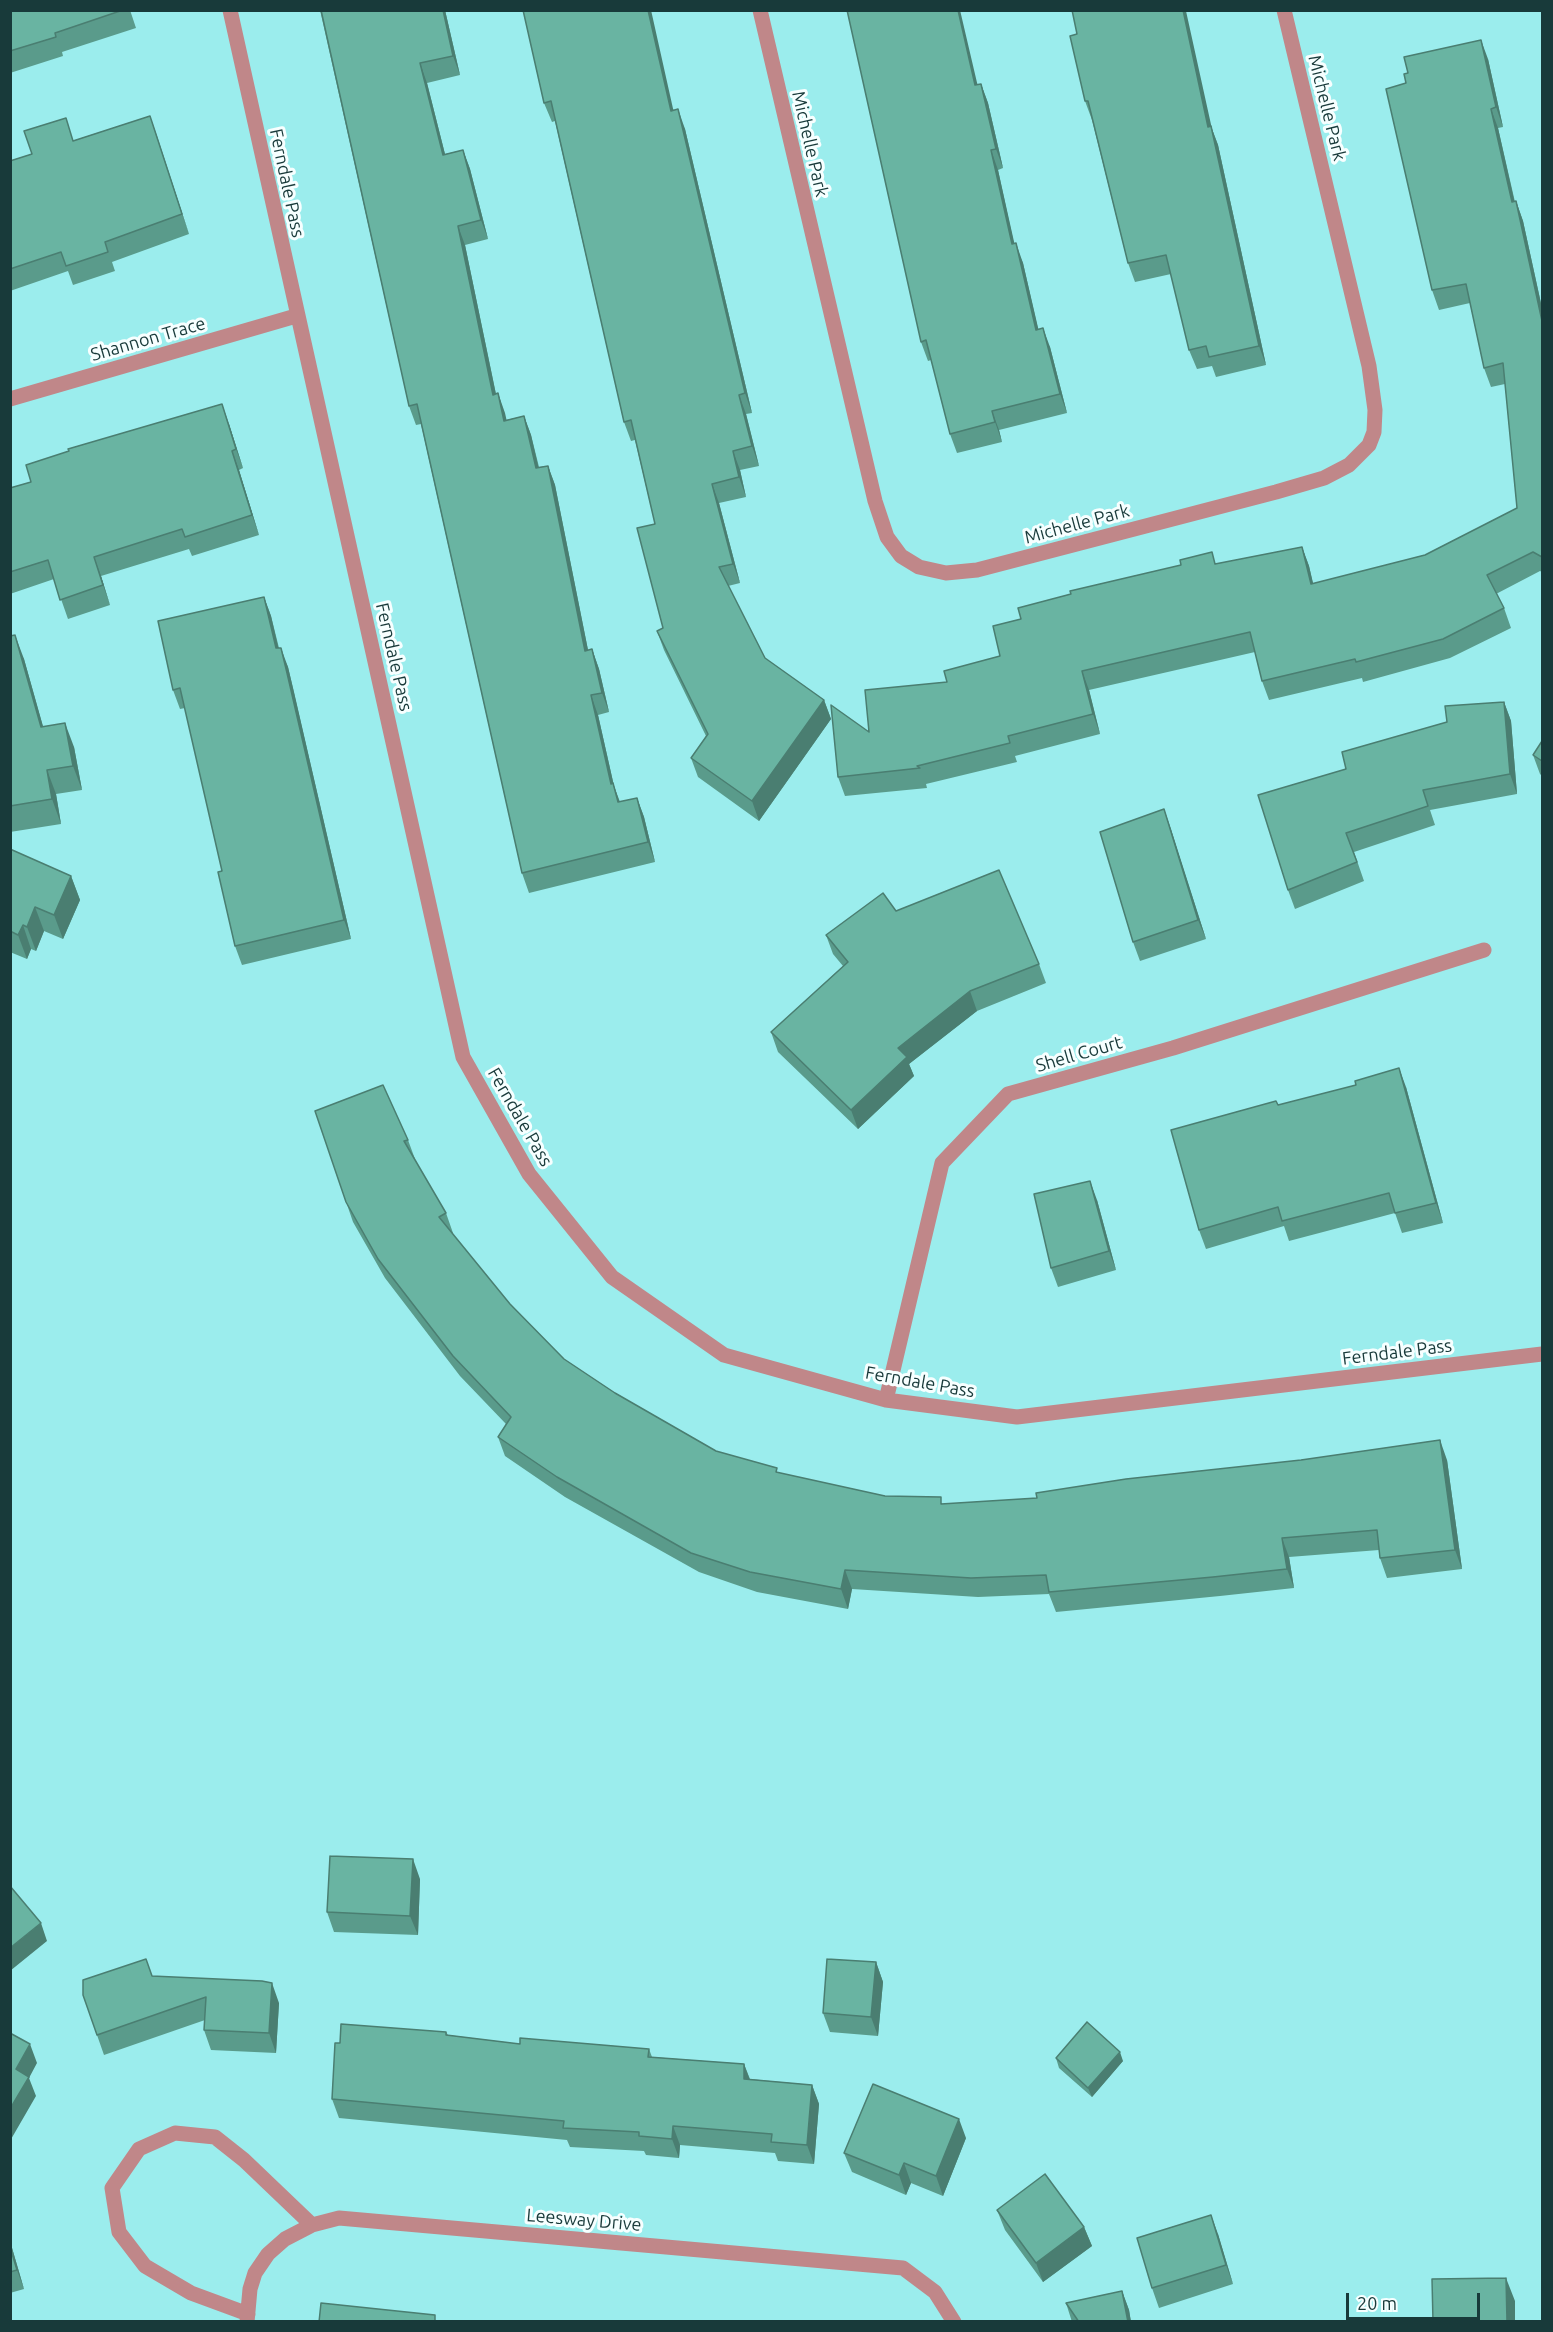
<!DOCTYPE html>
<html>
<head>
<meta charset="utf-8">
<style>
  body { margin:0 }
  #map { position:relative; width:1553px; height:2332px; overflow:hidden; background:#9beded; font-family:Ubuntu,sans-serif }
  canvas { display:block }
  .frame { position:absolute; inset:0; border:12px solid #183a3a; pointer-events:none }
  .scale { position:absolute; left:1346px; top:2293px; width:134px; height:27px; box-sizing:border-box; border:3px solid #183a3a; border-top:0; padding-left:8px; font-size:18px; line-height:21px; white-space:nowrap; color:#183a3a; -webkit-text-stroke:4px #f7ffff; paint-order:stroke }
</style>
</head>
<body>
<div id="map">
<canvas width="1553" height="2332"></canvas>
<div class="frame"></div>
<div class="scale">20 m</div>
</div>
<script>
const c = document.querySelector('canvas').getContext('2d');
c.lineJoin = 'round';
const shape = rows => new Path2D(rows.map(r => 'M' + r).join(''));
function stroke(path, color, width, dash) { c.strokeStyle = color; c.lineWidth = width; c.lineCap = dash ? 'butt' : 'round'; c.setLineDash(dash || []); c.stroke(path); }
function fillPath(path, color) { c.fillStyle = color; c.fill(path, 'evenodd'); }
function label(font, color, halo, rows, align = 'center') {
  c.font = font + ' Ubuntu,sans-serif'; c.lineWidth = 6; c.setLineDash([]); c.textBaseline = 'middle'; c.strokeStyle = halo; c.fillStyle = color; for (const [text, x, y, turn = 0] of rows) {
    c.save(); c.translate(x, y); c.rotate((+turn || 0) * Math.PI / 180); c.textAlign = isNaN(turn) ? turn : align; if (halo) c.strokeText(text, 0, 0); c.fillText(text, 0, 0); c.restore();
  }
}
stroke(shape([
  [230,10,463,1057,529,1174,612,1277,724,1355,886,1400,1017,1417,1542,1354],
  [760,10,875,501,887,537,901,556,919,567,946,573,977,570,1276,492,1324,478,1349,465,1369,445,1374,432,1375,410,1369,366,1284,10],
  [10,399,296,316],
  [886,1400,942,1163,1008,1094,1173,1048,1484,950],
  [248,2314,191,2293,145,2266,119,2232,112,2188,139,2149,175,2133,215,2137,244,2160,312,2225],
  [247,2322,250,2289,255,2273,268,2254,285,2239,312,2225,339,2218,903,2268,935,2292,954,2322]
]), '#c08789', 15);
fillPath(shape([
  [10,10,130,10,136,28,62,52,63,56,10,73],
  [320,10,445,10,460,75,427,83,445,154,463,150,470,169,488,239,465,245,496,394,498,393,506,420,524,416,531,435,539,467,548,466,555,485,588,650,592,649,599,669,609,712,598,715,614,786,620,802,637,798,644,817,655,862,529,893,522,873,421,424,416,425,409,406],
  [523,10,674,110,685,129,752,413,746,414,759,466,740,470,746,497,719,503,740,583,728,586,765,658,824,700,831,719,759,821,698,777,691,758,706,736,664,650,657,631,663,628,655,524,635,440,631,441,624,422,555,121,552,122,544,103],
  [1077,34,1212,129,1218,145,1266,365,1216,377,1212,366,1197,369,1189,350,1171,274,1135,282,1128,263,1092,120,1085,101],
  [1488,59,1503,127,1498,128,1515,202,1516,201,1523,221,1542,308,1542,572,1540,571,1496,594,1504,608,1511,628,1450,658,1363,682,1362,678,1269,700,1262,681,1255,652,1089,690,1100,734,1015,756,1017,762,926,784,927,788,845,796,838,777,869,732,947,682,1000,656,1021,619,1217,564,1302,547,1309,566,1313,584,1425,555,1517,508,1505,384,1491,387,1484,368,1470,303,1439,310,1432,290,1406,83],
  [977,84,981,84,988,103,1003,168,998,170,1014,244,1023,263,1038,329,1050,347,1067,413,999,430,1002,442,957,453,950,434,931,360,928,361,921,342],
  [150,116,189,234,112,262,115,271,73,285,68,271,10,291,10,161],
  [229,424,243,468,239,470,259,535,192,556,189,549,101,576,110,605,68,619,54,579,10,594,10,488],
  [264,597,271,616,279,648,288,667,351,939,242,965,235,946,222,871,185,708,180,709,173,690],
  [10,636,24,659,43,727,74,747,82,790,56,794,61,824,10,832],
  [1504,702,1511,721,1517,794,1430,810,1435,825,1354,852,1364,881,1295,909,1288,890,1346,769,1447,722],
  [1542,741,1542,776,1540,774,1533,755],
  [1164,809,1206,939,1140,961,1133,942],
  [10,849,71,876,80,900,63,939,44,931,36,951,31,949,27,959,10,952],
  [896,911,1039,964,1046,983,977,1011,909,1064,914,1076,858,1129,778,1052,771,1032,843,966,833,954,826,935],
  [1406,1087,1443,1223,1402,1233,1395,1213,1289,1241,1284,1226,1206,1249,1199,1230,1278,1105],
  [315,1111,408,1140,415,1159,414,1159,446,1213,453,1233,452,1233,510,1304,564,1359,615,1393,716,1451,779,1473,885,1496,944,1504,1037,1498,1447,1460,1462,1569,1387,1578,1380,1558,1379,1550,1289,1557,1294,1588,1220,1596,1056,1612,1049,1594,978,1597,852,1589,848,1609,757,1592,699,1572,565,1497,505,1456,498,1437,506,1424,460,1376,385,1278,353,1222],
  [1097,1200,1116,1270,1058,1287,1051,1268],
  [420,1879,418,1935,334,1932,327,1912],
  [876,1962,883,1982,878,2036,830,2032,823,2013],
  [153,1976,279,2003,276,2053,211,2050,204,2030,205,2020,104,2055,97,2035],
  [446,2032,448,2035,520,2044,649,2049,652,2057,744,2064,750,2079,812,2085,819,2104,814,2164,778,2161,775,2153,680,2145,679,2158,646,2155,644,2151,570,2147,567,2140,339,2118,332,2099,340,2043],
  [1056,2058,1123,2061,1092,2097,1059,2068],
  [966,2138,943,2196,911,2183,906,2195,852,2172,844,2153],
  [997,2210,1084,2227,1092,2246,1043,2282,1005,2230],
  [1218,2234,1233,2284,1159,2308,1152,2288],
  [10,2241,24,2289,10,2293],
  [1122,2291,1129,2310,1131,2322,1072,2322,1066,2303]
]), '#5a9b8b');
fillPath(shape([
  [443,10,445,10,460,75,453,56],
  [648,10,651,10,678,131,671,111],
  [958,10,960,10,982,104,975,85],
  [1183,10,1186,11,1212,129,1218,145,1266,365,1259,346,1208,127],
  [1481,40,1488,59,1503,127,1496,107],
  [420,63,427,83,450,174,443,155],
  [981,84,988,103,1003,168,996,149],
  [678,109,685,129,752,413,745,393],
  [1491,109,1498,128,1519,222,1512,202],
  [150,116,157,136,189,234,182,214],
  [463,150,470,169,488,239,481,220],
  [991,150,998,170,1019,264,1012,244],
  [1516,201,1523,221,1542,308,1542,321],
  [458,226,465,245,500,414,493,395],
  [1016,243,1023,263,1043,349,1036,330],
  [1043,328,1050,347,1067,413,1060,394],
  [498,393,505,413,511,440,504,421],
  [739,395,746,414,759,466,752,446],
  [222,404,229,424,243,468,236,449],
  [992,411,999,430,1002,442,995,422],
  [524,416,531,435,543,487,536,468],
  [232,451,239,470,259,535,252,515],
  [733,451,740,470,746,497,739,477],
  [548,466,555,485,592,670,585,651],
  [712,484,719,503,740,583,733,564],
  [1302,547,1309,566,1318,604,1311,584],
  [94,557,101,576,110,605,103,585],
  [264,597,271,616,283,668,276,648],
  [15,635,24,659,50,751,41,727],
  [281,648,288,667,294,692,351,939,344,920],
  [592,649,599,669,609,712,602,693],
  [1082,671,1089,690,1100,734,1093,714],
  [591,695,598,715,614,786,620,803,625,822,611,784],
  [824,700,831,719,759,821,752,801],
  [1504,702,1511,721,1517,794,1510,774],
  [65,723,74,747,82,790,73,766],
  [47,770,56,794,61,824,52,799],
  [637,798,644,817,655,862,648,842],
  [1164,809,1171,829,1206,939,1198,920],
  [71,876,80,900,63,939,54,915],
  [35,907,44,931,36,951,27,927],
  [23,925,31,949,27,959,18,935],
  [970,991,977,1011,909,1064,914,1076,858,1129,851,1110,898,1048],
  [1399,1068,1406,1087,1443,1223,1436,1203],
  [1090,1181,1097,1200,1116,1270,1109,1251],
  [1440,1440,1447,1460,1462,1569,1455,1550],
  [1282,1538,1289,1557,1294,1588,1287,1569],
  [845,1570,852,1589,848,1609,841,1589],
  [413,1859,420,1879,418,1935,410,1916],
  [41,1923,47,1941,10,1971,10,1948],
  [876,1962,883,1982,878,2036,871,2017],
  [272,1983,279,2003,276,2053,269,2033],
  [30,2044,37,2063,29,2078,36,2096,10,2141,10,2109,16,2069],
  [1120,2052,1123,2061,1092,2097,1088,2088],
  [744,2064,751,2083,744,2079],
  [812,2085,819,2104,814,2164,807,2145],
  [959,2119,966,2138,943,2196,936,2176],
  [673,2126,680,2145,679,2158,672,2139],
  [904,2163,911,2183,906,2195,899,2175],
  [1211,2215,1218,2234,1233,2284,1226,2265],
  [1084,2227,1092,2246,1043,2282,1036,2263],
  [10,2241,24,2289,17,2270,10,2247],
  [1506,2278,1515,2301,1515,2322,1507,2322],
  [1122,2291,1129,2310,1131,2322,1128,2322]
]), '#4a7e71');
const building = shape([
  [10,10,123,10,55,33,56,37,10,51,10,10],
  [321,10,443,10,453,56,420,63,443,155,463,150,481,220,458,226,493,395,498,393,504,421,524,416,536,468,548,466,585,651,592,649,602,693,591,695,611,784,613,783,618,802,637,798,648,842,522,873,417,404,409,406,321,10],
  [523,10,648,10,671,111,678,109,745,393,739,395,752,446,733,451,739,477,712,484,733,564,719,567,765,658,824,700,752,801,691,758,708,734,657,631,663,628,637,528,655,524,631,420,624,422,551,101,544,103,523,10],
  [847,10,958,10,975,85,981,84,996,149,991,150,1012,244,1016,243,1036,330,1043,328,1060,394,992,411,995,422,950,434,926,340,921,342,847,10],
  [1072,10,1183,10,1208,127,1211,126,1259,346,1209,357,1206,346,1189,350,1166,255,1128,263,1088,101,1085,101,1070,36,1077,34,1072,10],
  [1481,40,1496,107,1491,109,1512,202,1516,201,1542,321,1542,557,1533,552,1487,575,1504,608,1443,639,1356,662,1355,659,1262,681,1250,632,1082,671,1093,714,1008,736,1010,743,917,766,920,768,838,777,831,705,869,732,865,690,947,682,944,671,1000,656,993,626,1021,619,1018,608,1071,594,1070,591,1181,565,1180,560,1212,552,1215,564,1302,547,1311,584,1425,555,1517,508,1503,363,1484,368,1466,284,1432,290,1386,89,1406,83,1404,74,1408,73,1404,57,1481,40],
  [150,116,182,214,105,242,108,252,66,266,61,252,10,269,10,161,32,154,24,131,66,118,73,141,150,116],
  [222,404,236,449,232,451,252,515,185,537,182,529,94,557,103,585,60,600,48,560,10,572,10,488,31,482,26,465,69,451,68,449,222,404],
  [264,597,276,648,281,648,287,673,344,920,235,946,218,872,222,871,180,688,173,690,158,621,264,597],
  [15,635,41,727,65,723,73,766,47,770,52,799,10,806,10,636,15,635],
  [1504,702,1510,774,1423,790,1428,806,1346,833,1357,862,1288,890,1258,795,1346,769,1342,752,1447,722,1445,706,1504,702],
  [1542,741,1542,761,1533,755,1542,741],
  [1164,809,1198,920,1133,942,1100,832,1164,809],
  [10,849,71,876,54,915,35,907,27,927,23,925,18,935,10,931,10,849],
  [999,870,1039,964,970,991,898,1048,907,1057,851,1110,771,1032,848,962,826,935,883,893,896,911,999,870],
  [1399,1068,1436,1203,1395,1213,1389,1193,1282,1221,1278,1207,1199,1230,1171,1130,1276,1101,1278,1105,1356,1085,1355,1081,1399,1068],
  [383,1085,408,1140,404,1141,446,1213,439,1217,510,1304,564,1359,615,1393,716,1451,777,1468,776,1472,885,1496,941,1497,941,1504,1037,1498,1036,1493,1126,1479,1301,1460,1440,1440,1455,1550,1380,1558,1377,1530,1282,1538,1287,1569,1213,1577,1049,1592,1046,1575,971,1578,845,1570,841,1589,750,1572,691,1553,557,1477,498,1437,511,1417,453,1356,378,1259,346,1202,315,1111,383,1085],
  [1090,1181,1109,1251,1051,1268,1034,1194,1090,1181],
  [330,1856,413,1859,410,1916,327,1912,330,1856],
  [10,1886,41,1923,10,1948,10,1886],
  [146,1959,152,1976,262,1981,272,1983,269,2033,204,2030,206,1997,97,2035,83,1995,83,1980,146,1959],
  [827,1959,876,1962,871,2017,823,2013,827,1959],
  [1087,2022,1120,2052,1088,2088,1056,2058,1087,2022],
  [341,2024,446,2032,446,2035,520,2044,520,2038,649,2049,648,2057,744,2064,744,2079,812,2085,807,2145,771,2142,772,2134,673,2126,672,2139,639,2136,639,2132,563,2128,564,2121,332,2099,335,2043,340,2043,341,2024],
  [10,2033,30,2044,16,2069,29,2077,10,2109,10,2033],
  [873,2084,959,2119,936,2176,904,2163,899,2175,844,2153,873,2084],
  [1045,2174,1084,2227,1036,2263,997,2210,1045,2174],
  [1211,2215,1226,2265,1152,2288,1137,2238,1211,2215],
  [10,2247,17,2270,10,2272,10,2247],
  [1506,2278,1507,2322,1433,2322,1432,2279,1506,2278],
  [1122,2291,1128,2322,1079,2322,1066,2303,1122,2291],
  [321,2303,435,2315,435,2322,319,2322,321,2303]
]);
fillPath(building, '#69b4a2');
stroke(building, '#4a7e71', 1.5);
label('18px', '#183a3a', '#f7ffff', [
  ["Michelle Park",1327,108,76],
  ["Michelle Park",810,144,77],
  ["Ferndale Pass",287,183,78],
  ["Shannon Trace",148,339,-16],
  ["Michelle Park",1077,524,-15],
  ["Ferndale Pass",394,657,77],
  ["Shell Court",1079,1054,-16],
  ["Ferndale Pass",520,1117,60],
  ["Ferndale Pass",1397,1352,-7],
  ["Ferndale Pass",920,1382,10],
  ["Leesway Drive",584,2220,5]
]);
</script>
</body>
</html>
